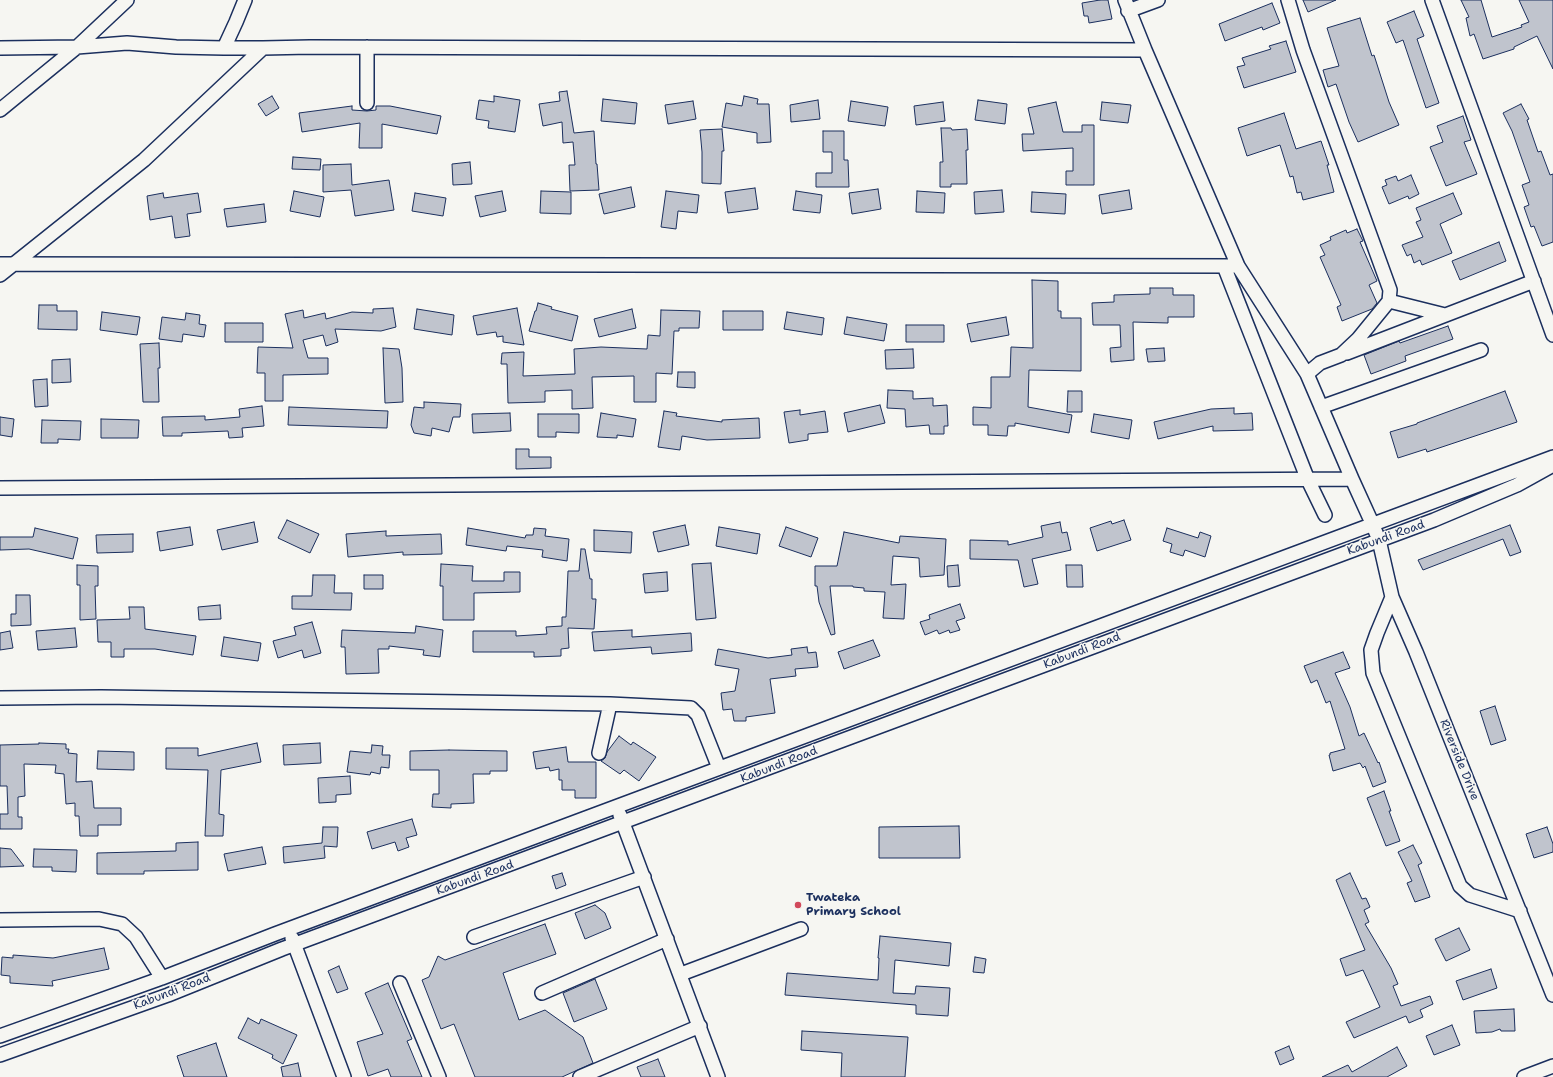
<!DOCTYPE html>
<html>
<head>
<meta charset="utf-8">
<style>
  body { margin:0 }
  canvas { display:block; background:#f6f6f2 }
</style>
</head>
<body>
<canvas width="1553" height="1077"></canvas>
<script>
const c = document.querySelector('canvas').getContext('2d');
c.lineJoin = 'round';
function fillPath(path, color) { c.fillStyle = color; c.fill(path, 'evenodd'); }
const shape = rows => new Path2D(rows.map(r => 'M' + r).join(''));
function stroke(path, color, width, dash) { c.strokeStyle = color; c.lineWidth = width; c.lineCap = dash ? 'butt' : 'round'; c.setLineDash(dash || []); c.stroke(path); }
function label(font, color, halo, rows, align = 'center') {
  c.font = font + ' "Shantell Sans",sans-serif'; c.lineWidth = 3; c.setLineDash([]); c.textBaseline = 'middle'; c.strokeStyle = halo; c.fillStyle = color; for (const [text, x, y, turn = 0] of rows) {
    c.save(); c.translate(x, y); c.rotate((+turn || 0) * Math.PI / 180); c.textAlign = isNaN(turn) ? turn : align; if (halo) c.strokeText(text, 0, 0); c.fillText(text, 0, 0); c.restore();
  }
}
const building = shape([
  [1100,0,1108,0,1112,19,1089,23,1088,16,1084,16,1082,3,1100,0],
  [1303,0,1336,0,1308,12,1303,0],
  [1461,0,1481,0,1492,37,1522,27,1521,25,1529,22,1519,0,1553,0,1553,69,1537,36,1514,47,1514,49,1483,59,1474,34,1470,36,1466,18,1469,17,1461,0],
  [1272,3,1280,23,1263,30,1262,27,1225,41,1219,24,1272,3],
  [1414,11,1424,36,1417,39,1439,103,1426,108,1403,40,1396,43,1387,22,1414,11],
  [1360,18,1372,56,1374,55,1389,102,1399,125,1358,142,1349,122,1336,84,1328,87,1323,70,1339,66,1327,28,1360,18],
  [1286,41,1296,72,1244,88,1237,67,1245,65,1242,58,1271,49,1269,46,1286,41],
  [567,91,574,133,594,131,596,164,597,164,599,190,570,191,569,165,575,165,573,142,563,143,562,122,543,126,539,104,560,101,559,92,567,91],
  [272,96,279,108,266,116,258,104,272,96],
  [494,96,520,100,515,132,488,128,489,121,476,119,479,100,494,102,494,96],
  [744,96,758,99,757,104,769,104,771,142,757,143,757,133,722,127,726,103,742,106,744,96],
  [603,99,637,103,635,124,601,121,603,99],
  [818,100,820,119,791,122,790,105,818,100],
  [978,100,1007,104,1005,124,975,120,978,100],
  [693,101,696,119,668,124,665,105,693,101],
  [851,101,888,107,885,126,848,121,851,101],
  [943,102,945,121,916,125,914,106,943,102],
  [1056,102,1063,132,1082,132,1082,125,1094,125,1094,185,1066,185,1066,171,1073,171,1073,148,1023,151,1022,134,1034,134,1028,108,1056,102],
  [1102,102,1131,105,1128,123,1100,120,1102,102],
  [1521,104,1529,119,1527,120,1538,152,1541,151,1550,175,1553,174,1553,242,1542,246,1534,226,1531,227,1524,207,1529,205,1522,185,1530,182,1512,131,1503,113,1521,104],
  [352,106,352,110,367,111,376,110,376,106,390,106,441,116,437,134,382,124,382,148,359,148,360,123,302,132,299,113,352,106],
  [1284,113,1296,149,1321,141,1329,165,1327,165,1334,192,1303,200,1301,192,1297,193,1293,176,1290,177,1280,145,1247,156,1238,128,1284,113],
  [1463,116,1471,140,1464,142,1477,174,1446,186,1430,147,1443,142,1437,126,1463,116],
  [941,128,951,128,952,130,967,129,968,150,966,150,967,184,951,184,951,187,940,187,940,162,943,162,941,128],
  [722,129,724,151,722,151,721,184,702,183,702,152,700,130,722,129],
  [823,131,844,131,844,160,848,160,849,187,816,187,816,173,832,173,832,152,823,152,823,131],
  [293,157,321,159,320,170,292,169,293,157],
  [470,162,472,184,453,185,452,164,470,162],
  [351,164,352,185,389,180,394,210,355,216,351,190,323,192,323,165,351,164],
  [1411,175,1419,194,1409,199,1408,196,1389,204,1382,187,1387,185,1385,180,1396,176,1398,181,1411,175],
  [631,187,635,207,604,214,599,194,631,187],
  [755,188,758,209,728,213,725,192,755,188],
  [878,189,881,209,852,214,849,193,878,189],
  [1002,190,1004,212,975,214,974,192,1002,190],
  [1129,190,1132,209,1102,214,1099,195,1129,190],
  [294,191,324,197,320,217,290,211,294,191],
  [502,191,506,211,480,217,475,196,502,191],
  [541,191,571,192,571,214,540,213,541,191],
  [666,191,699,195,697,213,678,211,676,229,661,227,666,191],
  [796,191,822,195,820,213,793,210,796,191],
  [917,191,945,193,944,213,916,212,917,191],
  [1032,192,1066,194,1065,214,1031,212,1032,192],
  [163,193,164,198,198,193,201,212,187,214,190,236,175,238,172,216,150,220,147,196,163,193],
  [415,193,446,198,443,216,412,211,415,193],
  [1453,193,1462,214,1440,224,1452,253,1422,265,1420,260,1414,263,1411,254,1407,256,1402,245,1423,237,1416,222,1421,220,1416,208,1453,193],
  [264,204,266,222,227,227,224,209,264,204],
  [1357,229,1363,241,1360,242,1377,281,1369,285,1377,303,1372,309,1342,321,1337,307,1341,305,1320,257,1325,255,1320,245,1331,240,1330,237,1346,230,1347,233,1357,229],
  [1499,242,1506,261,1460,280,1452,261,1499,242],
  [1032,280,1058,281,1058,311,1061,311,1061,318,1081,318,1081,371,1029,370,1028,407,1072,415,1069,433,1015,423,1015,426,1008,426,1007,436,988,435,988,425,973,425,973,407,991,408,991,377,1010,377,1011,347,1033,348,1032,280],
  [1150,288,1173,288,1173,295,1194,295,1194,317,1168,317,1168,323,1133,322,1134,360,1111,362,1110,348,1121,347,1120,325,1093,325,1092,303,1114,302,1114,295,1150,294,1150,288],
  [538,303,552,307,551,309,578,316,572,341,529,331,535,311,536,311,538,303],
  [39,305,57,305,57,311,77,311,77,330,38,329,39,305],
  [393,308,396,327,381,331,335,329,338,342,326,346,323,335,303,340,308,358,328,358,328,374,283,375,283,401,265,401,265,373,257,373,258,347,293,348,285,314,303,310,304,318,325,313,326,319,352,312,373,313,373,309,393,308],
  [517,308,524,345,503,342,503,336,497,337,496,332,477,335,473,316,517,308],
  [417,309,454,315,452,335,414,329,417,309],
  [632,309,636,328,599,337,594,319,632,309],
  [661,310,700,311,699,328,679,328,679,331,674,331,672,374,656,373,656,402,634,402,634,376,592,377,593,408,572,409,572,390,545,391,545,402,508,403,507,364,501,364,502,353,524,352,523,376,575,374,574,349,601,347,647,349,648,335,660,336,661,310],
  [723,311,763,311,763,330,723,330,723,311],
  [102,312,140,317,137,335,100,330,102,312],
  [787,312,824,318,822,335,784,329,787,312],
  [186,313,200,315,199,324,206,325,204,337,183,334,182,342,159,339,162,317,185,320,186,313],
  [847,317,887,324,884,341,844,334,847,317],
  [1006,317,1009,335,971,342,967,324,1006,317],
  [225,323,263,323,263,342,225,342,225,323],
  [906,325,944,325,944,342,906,342,906,325],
  [1448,326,1453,339,1405,356,1406,361,1371,374,1364,355,1399,341,1400,343,1448,326],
  [159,343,160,368,158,368,159,402,143,402,140,344,159,343],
  [383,348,399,349,402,368,403,402,385,403,383,348],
  [1164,348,1165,361,1148,362,1146,349,1164,348],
  [913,349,914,368,886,369,885,350,913,349],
  [70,359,71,382,52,383,52,360,70,359],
  [678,372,695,372,695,388,677,387,678,372],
  [47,379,48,406,35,407,33,380,47,379],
  [888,390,913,391,913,399,933,398,933,406,947,405,948,426,944,426,944,434,930,434,929,425,906,427,905,409,887,408,888,390],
  [1068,391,1082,391,1082,412,1067,412,1068,391],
  [1505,391,1517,422,1427,452,1426,449,1398,458,1390,432,1417,424,1417,423,1505,391],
  [424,402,461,404,460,417,453,417,449,432,432,428,431,436,414,433,411,425,414,407,424,408,424,402],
  [880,405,885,423,848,432,844,413,880,405],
  [262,406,264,426,242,428,243,437,229,438,228,431,182,433,182,436,163,436,162,417,205,416,205,420,240,417,239,409,262,406],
  [289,407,388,411,387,428,288,425,289,407],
  [1234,408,1234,414,1252,413,1253,430,1213,431,1213,426,1158,439,1154,422,1211,409,1234,408],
  [800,410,800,415,825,411,828,432,808,434,808,440,789,443,784,412,800,410],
  [664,411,677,413,676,416,722,422,722,420,759,418,760,438,707,440,682,436,680,450,658,447,664,411],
  [510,413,511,431,473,433,472,414,510,413],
  [601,413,636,419,633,437,617,435,617,438,597,437,601,413],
  [538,414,579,414,579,433,556,432,556,437,538,437,538,414],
  [1094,414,1132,420,1129,439,1091,432,1094,414],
  [0,417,14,419,12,437,0,435,0,417],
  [101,419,139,420,138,438,101,438,101,419],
  [42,420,81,421,80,440,58,439,58,443,41,443,42,420],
  [516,449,529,449,529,457,551,457,551,468,516,469,516,449],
  [287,520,319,534,310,553,278,538,287,520],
  [1124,520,1131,540,1097,551,1090,528,1111,521,1112,524,1124,520],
  [254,522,258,542,222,550,217,530,254,522],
  [1060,522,1062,533,1067,532,1071,550,1032,559,1038,584,1024,587,1018,560,970,559,970,540,1008,541,1008,545,1043,537,1041,526,1060,522],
  [685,525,689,545,658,552,653,532,685,525],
  [1510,525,1521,552,1510,556,1503,539,1423,570,1418,560,1510,525],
  [190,527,193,545,160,551,157,532,190,527],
  [719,527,760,534,757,554,716,546,719,527],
  [786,527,818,538,811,557,779,546,786,527],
  [35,528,78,538,73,559,29,549,0,550,0,537,33,537,35,528],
  [468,528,525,538,526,535,533,535,534,528,546,529,545,536,569,539,567,561,542,557,543,550,507,546,506,551,466,545,468,528],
  [1167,528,1198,538,1200,532,1211,536,1205,557,1185,550,1183,556,1170,552,1172,544,1163,541,1167,528],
  [594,530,632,532,631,553,594,551,594,530],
  [386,531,386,536,441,534,442,554,403,555,403,552,348,557,346,534,386,531],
  [844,532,899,543,900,536,946,539,944,575,920,577,919,558,893,556,891,585,906,584,904,619,883,618,885,592,864,591,864,588,853,587,853,586,830,586,835,634,831,635,819,602,817,586,815,586,815,566,837,566,844,532],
  [133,534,133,552,97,553,96,535,133,534],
  [581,549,585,549,590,579,592,579,592,599,596,599,594,629,568,628,569,648,561,649,561,656,534,657,534,652,473,652,473,631,516,631,516,636,547,634,546,627,562,626,562,617,566,617,568,571,579,571,581,549],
  [711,563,716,618,696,620,692,564,711,563],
  [441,564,473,566,472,581,504,581,504,572,520,572,520,592,474,593,474,620,443,620,443,586,440,586,441,564],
  [77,565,98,566,98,586,95,586,96,619,80,620,80,585,77,585,77,565],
  [958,565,960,586,948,587,947,566,958,565],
  [1066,565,1082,565,1083,587,1067,587,1066,565],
  [667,572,668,591,645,593,643,574,667,572],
  [313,575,335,575,334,593,352,593,351,610,292,609,292,596,312,596,313,575],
  [364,575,383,575,383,589,364,589,364,575],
  [16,595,30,595,31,625,11,626,11,614,16,614,16,595],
  [960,604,965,618,956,621,960,630,950,633,949,630,939,634,937,630,925,635,920,622,930,619,929,615,960,604],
  [220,605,221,619,199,620,198,607,220,605],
  [129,607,144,607,145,629,196,636,193,655,155,649,124,649,124,657,111,657,111,642,98,642,97,620,130,619,129,607],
  [312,622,321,653,304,658,302,650,278,658,273,641,296,635,294,627,312,622],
  [416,626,443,630,440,657,423,655,424,650,389,646,389,649,378,649,379,673,346,674,345,647,341,647,342,630,415,633,416,626],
  [75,628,77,647,38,650,36,631,75,628],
  [632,630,632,637,691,633,692,651,652,654,651,647,594,651,592,632,632,630],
  [10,631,13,648,0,650,0,633,10,631],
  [224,637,261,643,258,661,221,656,224,637],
  [873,640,880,656,844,669,838,652,873,640],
  [807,647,808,653,816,652,818,667,795,669,796,676,770,679,775,713,746,717,746,721,734,721,732,709,723,710,721,693,735,691,739,669,715,665,718,649,768,658,792,655,791,649,807,647],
  [1343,652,1350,668,1335,673,1350,707,1359,736,1364,733,1378,763,1379,762,1386,782,1373,787,1365,766,1363,768,1360,763,1333,771,1329,755,1330,755,1330,753,1345,749,1330,701,1326,703,1317,680,1311,683,1304,666,1343,652],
  [1495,706,1506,740,1491,745,1480,711,1495,706],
  [619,736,631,745,633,742,656,757,639,781,624,770,620,774,601,761,605,758,607,752,619,736],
  [39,743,66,744,66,749,69,749,68,753,77,754,76,782,92,781,94,808,121,808,121,825,98,825,98,836,80,836,79,816,75,816,75,803,66,804,64,774,55,773,56,765,24,764,25,796,18,797,18,817,22,817,22,829,0,829,0,814,8,814,7,786,0,786,0,745,39,744,39,743],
  [257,743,261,762,221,770,219,814,224,815,223,836,205,836,208,770,166,769,166,748,198,748,198,756,257,743],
  [320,743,321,763,284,765,283,745,320,743],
  [372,745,383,746,382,755,390,755,389,768,381,767,380,774,371,772,370,775,347,772,350,751,371,753,372,745],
  [566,747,568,762,596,762,596,798,575,798,575,790,562,790,562,780,559,780,559,769,550,771,549,767,536,769,533,752,566,747],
  [449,750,507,751,507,771,490,771,490,774,473,774,474,803,451,804,451,808,432,807,433,794,439,794,439,770,410,770,410,751,449,750],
  [98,751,134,752,134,770,97,769,98,751],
  [350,776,351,794,336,795,336,802,319,803,318,778,350,776],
  [1384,791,1391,811,1389,811,1400,841,1386,846,1367,798,1384,791],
  [412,819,417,835,406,838,409,847,398,851,395,842,372,849,367,832,412,819],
  [959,826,960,858,879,858,879,827,959,826],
  [323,827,338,827,337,847,324,846,325,858,284,863,283,847,322,843,323,827],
  [1547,827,1553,844,1553,852,1534,858,1526,834,1547,827],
  [198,842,198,870,144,871,144,874,97,874,97,853,176,851,176,843,198,842],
  [1413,845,1422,863,1418,865,1430,897,1415,902,1407,883,1412,881,1398,852,1413,845],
  [262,847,266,864,228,871,224,854,262,847],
  [0,848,11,849,24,866,0,867,0,848],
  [34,849,77,850,76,872,52,871,52,867,33,867,34,849],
  [562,873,566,885,556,889,552,876,562,873],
  [1350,873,1362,899,1366,898,1370,907,1364,910,1369,922,1365,924,1391,968,1398,984,1393,986,1401,1006,1430,996,1433,1004,1420,1010,1423,1017,1409,1023,1406,1016,1354,1038,1346,1022,1380,1007,1363,970,1346,976,1340,959,1365,950,1336,880,1350,873],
  [595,905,605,913,611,928,585,939,575,913,595,905],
  [545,924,556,954,503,973,519,1020,545,1010,583,1037,593,1063,562,1077,475,1077,454,1024,441,1029,422,980,429,977,438,956,445,960,545,924],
  [1459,928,1470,950,1446,961,1435,939,1459,928],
  [880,936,951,943,949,966,895,960,893,993,915,994,916,986,950,988,948,1016,916,1014,916,1005,785,995,787,973,878,980,879,958,878,958,880,936],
  [104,948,109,969,52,981,53,986,10,983,10,976,1,975,2,957,13,958,13,955,53,958,104,948],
  [975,957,986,959,984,973,973,972,975,957],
  [339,966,348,989,337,993,328,971,339,966],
  [1491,969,1497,988,1463,1000,1456,981,1491,969],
  [595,979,607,1009,574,1022,563,993,595,979],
  [388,983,412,1039,407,1041,422,1077,391,1077,388,1069,368,1076,357,1042,383,1034,365,993,388,983],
  [1514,1009,1515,1031,1501,1031,1500,1029,1492,1032,1476,1033,1474,1011,1514,1009],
  [248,1018,259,1024,261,1019,297,1035,283,1064,272,1058,273,1055,238,1038,248,1018],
  [1452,1025,1460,1045,1434,1055,1426,1036,1452,1025],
  [802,1031,908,1037,905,1077,841,1077,842,1053,801,1050,802,1031],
  [216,1043,227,1077,184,1077,177,1056,216,1043],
  [1289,1046,1294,1059,1280,1065,1275,1052,1289,1046],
  [1397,1047,1407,1066,1387,1077,1322,1077,1348,1065,1352,1072,1397,1047],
  [658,1059,665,1077,641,1077,637,1067,658,1059],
  [298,1063,301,1077,283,1077,281,1067,298,1063]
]);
fillPath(building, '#c0c4cd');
stroke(building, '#1b2f5e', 1);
const minor = shape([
  [1125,0,1145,50,1238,266,1307,374,1352,479,1372,523,1379,540,1392,597,1416,652,1553,995],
  [1288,0,1303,50,1390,290,1389,301,1358,339,1341,355,1320,363,1307,374],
  [1432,0,1553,335],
  [1128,11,1158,0],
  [0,48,77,47,127,43,176,47,224,48],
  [263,48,310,47,1145,50],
  [367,103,367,47],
  [0,110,77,47,127,0],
  [0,264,1238,266],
  [1224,266,1308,480,1325,515],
  [0,275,144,160,263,48,224,48,236,22,245,0],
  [1389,301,1445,315],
  [1347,353,1534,281],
  [1321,407,1481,350],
  [0,488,1352,479],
  [1392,597,1377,633,1371,650,1373,673,1460,886,1470,895,1520,911],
  [0,698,101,697,610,704,691,708,698,715,719,768],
  [599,753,610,704],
  [620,815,718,1077],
  [0,920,99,919,122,924,136,937,162,978],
  [474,937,644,877],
  [292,938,344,1077],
  [681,974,801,929],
  [400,983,439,1077],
  [542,993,667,939],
  [0,1036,162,978,275,934,1553,457],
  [0,1055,168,995,282,949,1434,520,1517,485,1553,465],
  [580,1077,700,1026],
  [1524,1077,1553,1066]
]);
stroke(minor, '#1b2f5e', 16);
stroke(minor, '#f6f6f2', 13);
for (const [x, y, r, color] of [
  [798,905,4,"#d1495b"]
]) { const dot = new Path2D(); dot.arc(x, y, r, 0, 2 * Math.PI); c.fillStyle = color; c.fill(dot); stroke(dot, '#f6f6f2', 1.5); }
label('12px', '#1b2f5e', '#f6f6f2', [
  ["Kabundi Road",1386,538,-20],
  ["Kabundi Road",1082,651,-21],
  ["Riverside Drive",1459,760,68],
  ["Kabundi Road",779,765,-21],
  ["Kabundi Road",475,878,-20],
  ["Kabundi Road",172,992,-21]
]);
label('bold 12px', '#1b2f5e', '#f6f6f2', [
  ["Twateka",806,898],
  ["Primary School",806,912]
], 'left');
</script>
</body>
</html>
